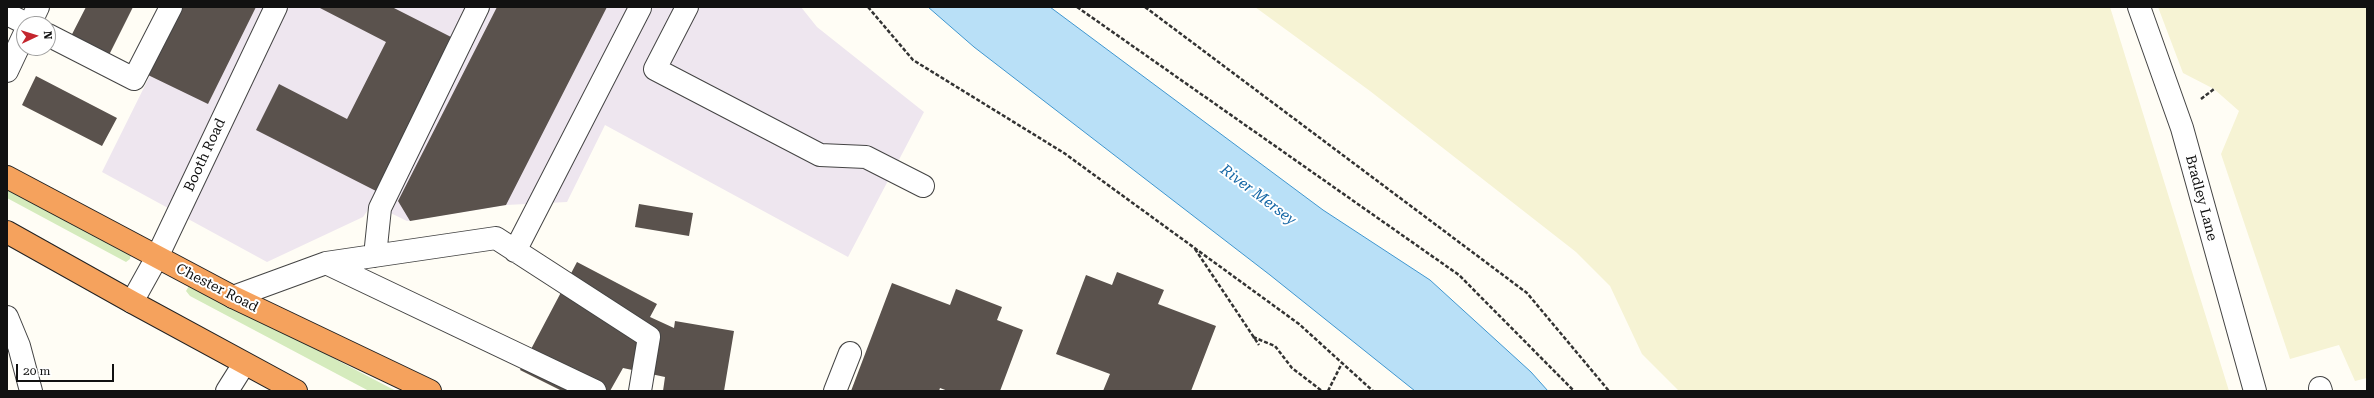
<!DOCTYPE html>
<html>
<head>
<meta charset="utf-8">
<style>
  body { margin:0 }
  #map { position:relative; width:2374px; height:398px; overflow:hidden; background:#fffdf5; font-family:"Roboto Serif",serif }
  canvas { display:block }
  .frame { position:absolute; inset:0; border:8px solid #111; pointer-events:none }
  .north { position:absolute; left:16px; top:16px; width:40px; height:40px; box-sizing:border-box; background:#fff; border:1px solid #a0a0a0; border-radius:50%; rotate:86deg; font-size:11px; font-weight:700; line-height:16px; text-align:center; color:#111 }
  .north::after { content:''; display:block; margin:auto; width:14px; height:18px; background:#c4262e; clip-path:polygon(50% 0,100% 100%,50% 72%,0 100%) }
  .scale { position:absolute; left:16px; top:364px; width:98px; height:18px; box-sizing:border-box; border:2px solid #111; border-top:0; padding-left:5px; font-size:12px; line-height:14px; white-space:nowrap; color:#111; -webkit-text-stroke:3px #fff; paint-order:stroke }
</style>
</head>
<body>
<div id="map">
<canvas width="2374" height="398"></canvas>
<div class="frame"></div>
<div class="north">N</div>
<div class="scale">20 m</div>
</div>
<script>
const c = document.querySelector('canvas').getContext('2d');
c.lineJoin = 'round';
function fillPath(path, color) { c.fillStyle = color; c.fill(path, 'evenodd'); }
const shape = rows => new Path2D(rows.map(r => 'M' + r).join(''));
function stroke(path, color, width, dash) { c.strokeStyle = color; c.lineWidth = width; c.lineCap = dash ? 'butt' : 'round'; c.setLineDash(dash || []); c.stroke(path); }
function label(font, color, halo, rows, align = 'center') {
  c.font = font + ' "Roboto Serif",serif'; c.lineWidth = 4; c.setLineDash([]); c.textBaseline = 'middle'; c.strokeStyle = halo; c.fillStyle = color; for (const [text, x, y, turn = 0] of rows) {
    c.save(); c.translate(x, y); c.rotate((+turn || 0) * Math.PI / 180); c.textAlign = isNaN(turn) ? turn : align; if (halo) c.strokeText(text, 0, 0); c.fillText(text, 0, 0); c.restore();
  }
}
fillPath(shape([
  [184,7,801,7,817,27,924,112,848,257,605,125,567,202,506,205,407,221,372,204,363,217,267,262,102,172]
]), '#eee6ef');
fillPath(shape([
  [1255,7,2110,7,2229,391,1679,391,1642,354,1610,286,1576,252,1370,91],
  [2158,7,2367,7,2367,378,2355,381,2339,345,2290,359,2221,154,2239,111,2214,89,2183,73]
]), '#f6f3d4');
fillPath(shape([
  [7,187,131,254,130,259,126,262,7,198],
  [194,285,396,391,369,391,190,296,186,291,189,286]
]), '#d5ebbd');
const water = shape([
  [928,7,1050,7,1323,210,1430,280,1531,372,1548,391,1415,391,1270,275,974,47,928,7]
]);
fillPath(water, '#b9e0f7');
stroke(water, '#3f96cf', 1);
fillPath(shape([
  [86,7,133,7,106,61,68,42],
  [182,7,256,7,208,104,148,75],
  [318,7,392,7,453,38,376,191,256,130,279,84,347,119,386,42],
  [497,7,607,7,506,205,410,221,398,201],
  [36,76,117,118,102,146,22,105],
  [639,204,693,213,689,236,635,227],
  [577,262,657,304,650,317,674,328,675,321,734,331,724,391,663,391,665,377,623,368,610,391,562,391,520,370],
  [1117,272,1164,290,1158,304,1216,326,1191,391,1103,391,1110,374,1056,354,1086,275,1112,285],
  [892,283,950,305,956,289,1002,307,997,320,1023,330,1000,391,948,391,940,388,939,391,851,391]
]), '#5a524d');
const minor = shape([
  [687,7,655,69,820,155,866,157,923,186],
  [2139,7,2182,128,2255,391],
  [7,14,27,24],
  [30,24,38,7],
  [48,35,134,79,171,7],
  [7,71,24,35],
  [515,251,640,8],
  [375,256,380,208,478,7],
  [326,263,595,391],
  [233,297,326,263,496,238,649,337,640,391],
  [132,302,157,257,276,7],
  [7,317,19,346,31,391],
  [2320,388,2321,391],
  [227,391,244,364],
  [835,391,850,353]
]);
const highway = shape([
  [7,177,233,297,430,391],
  [7,232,132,302,296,391]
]);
stroke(minor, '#444', 24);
stroke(highway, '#222', 24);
stroke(shape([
  [868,7,913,60,1064,153,1299,324,1373,391],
  [1077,7,1459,275,1574,391],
  [1145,7,1527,293,1609,391],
  [2201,99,2214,89],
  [1195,249,1259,345],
  [1253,337,1275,346,1292,368,1322,391],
  [1328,391,1342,363]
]), '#333', 2.5, [4, 2]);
stroke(minor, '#fff', 22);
stroke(highway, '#f5a25d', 22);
label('14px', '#111', '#fff', [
  ["Booth Road",205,155,-65],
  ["Bradley Lane",2201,198,75],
  ["Chester Road",217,288,27]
]);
label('italic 15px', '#1768a6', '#fff', [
  ["River Mersey",1258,195,37]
]);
</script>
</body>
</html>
